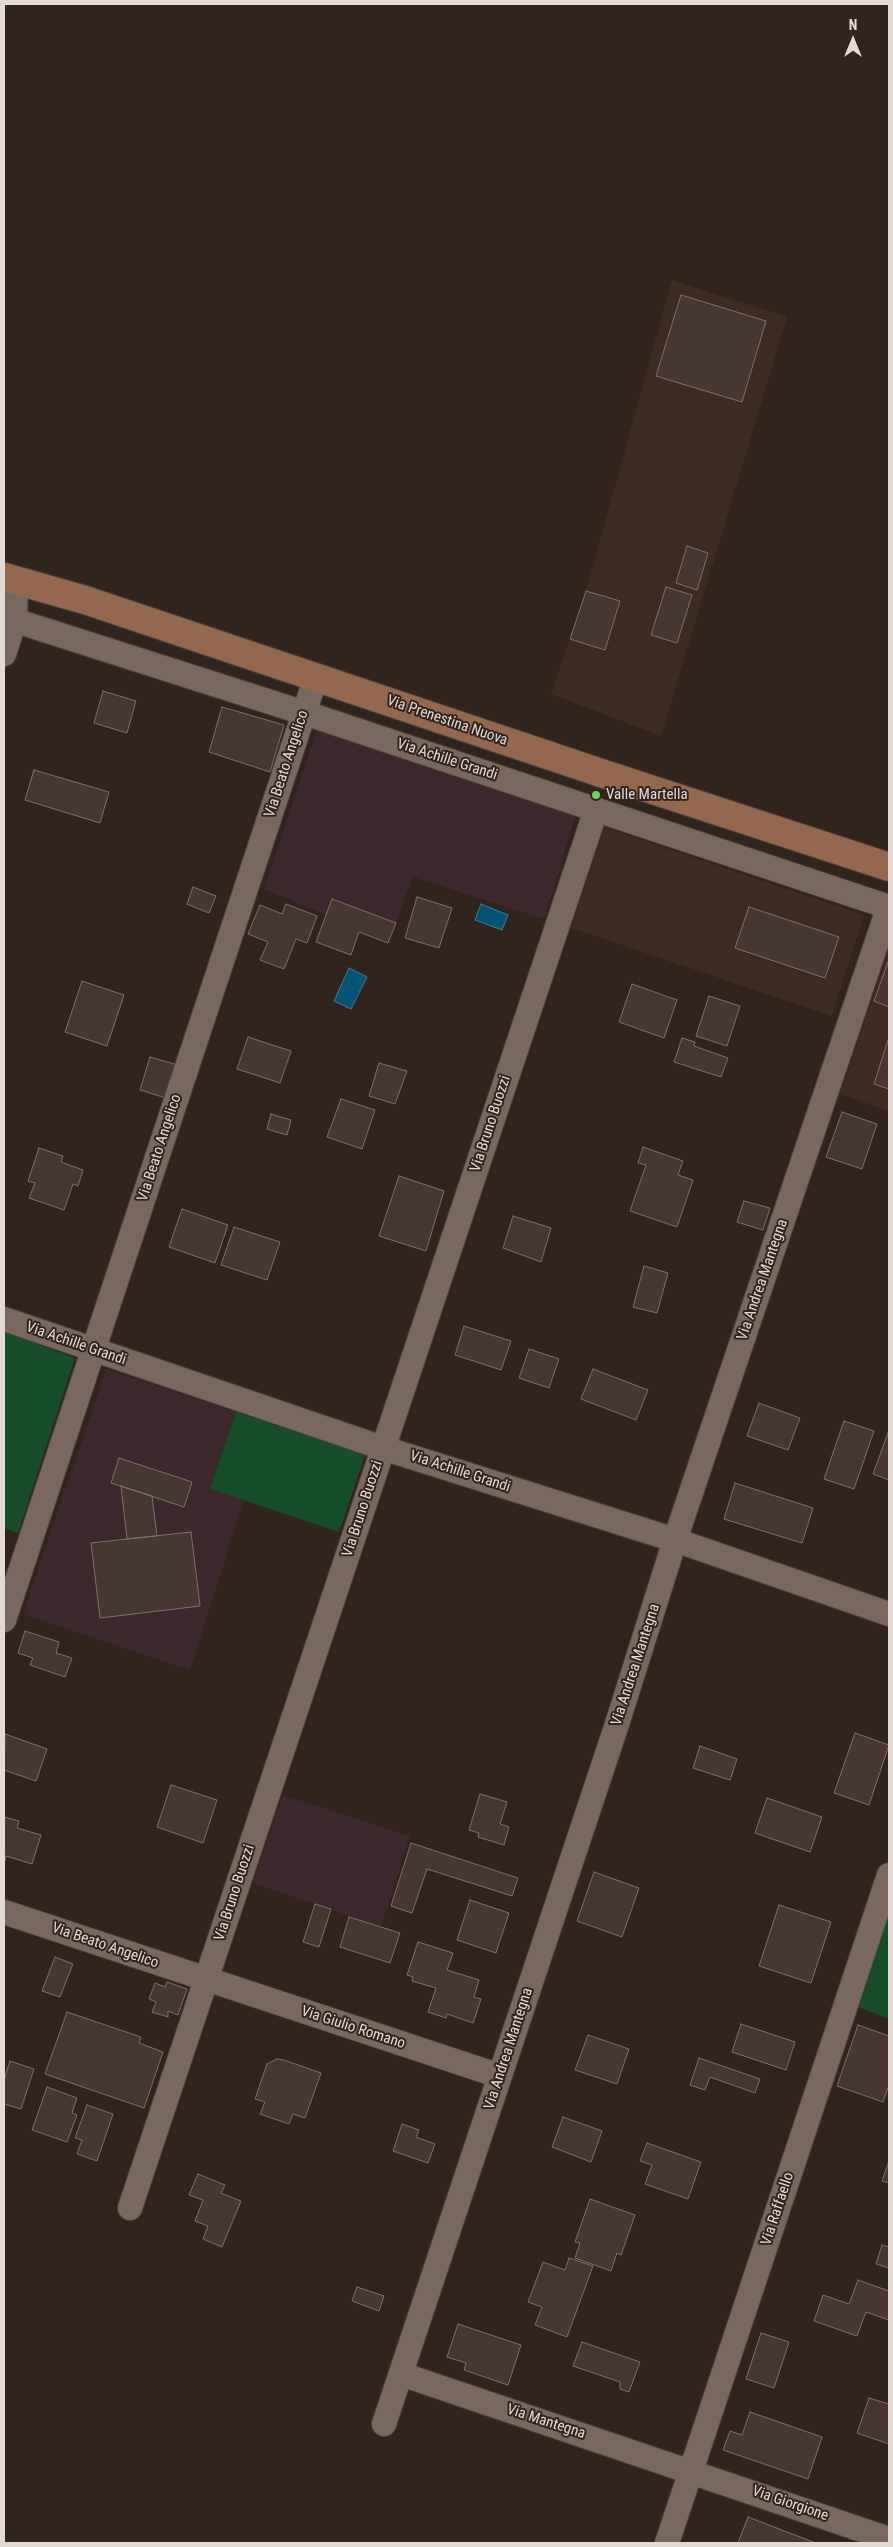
<!DOCTYPE html>
<html>
<head>
<meta charset="utf-8">
<style>
  body { margin:0 }
  #map { position:relative; width:893px; height:2547px; overflow:hidden; background:#31241d; font-family:"Roboto Condensed",sans-serif }
  canvas { display:block }
  .frame { position:absolute; inset:0; border:5px solid #e3dad5; pointer-events:none }
  .north { position:absolute; left:828px; top:15px; width:50px; height:50px; -webkit-text-stroke:4px #31241d; paint-order:stroke; rotate:0deg; font-size:14px; font-weight:700; line-height:20px; text-align:center; color:#e3dad5 }
  .north::after { content:''; display:block; margin:auto; width:18px; height:22px; background:#e3dad5; clip-path:polygon(50% 0,100% 100%,50% 72%,0 100%) }
</style>
</head>
<body>
<div id="map">
<canvas width="893" height="2547"></canvas>
<div class="frame"></div>
<div class="north">N</div>
</div>
<script>
const c = document.querySelector('canvas').getContext('2d');
c.lineJoin = 'round';
function fillPath(path, color) { c.fillStyle = color; c.fill(path, 'evenodd'); }
const shape = rows => new Path2D(rows.map(r => 'M' + r).join(''));
function stroke(path, color, width, dash) { c.strokeStyle = color; c.lineWidth = width; c.lineCap = dash ? 'butt' : 'round'; c.setLineDash(dash || []); c.stroke(path); }
function label(font, color, halo, rows, align = 'center') {
  c.font = font + ' "Roboto Condensed",sans-serif'; c.lineWidth = 4; c.setLineDash([]); c.textBaseline = 'middle'; c.strokeStyle = halo; c.fillStyle = color; for (const [text, x, y, turn = 0] of rows) {
    c.save(); c.translate(x, y); c.rotate((+turn || 0) * Math.PI / 180); c.textAlign = isNaN(turn) ? turn : align; if (halo) c.strokeText(text, 0, 0); c.fillText(text, 0, 0); c.restore();
  }
}
fillPath(shape([
  [318,727,576,815,544,919,413,877,396,923,326,915,264,889],
  [106,1369,236,1412,210,1489,244,1500,190,1670,23,1614],
  [283,1795,410,1836,381,1927,253,1883]
]), '#3c282d');
fillPath(shape([
  [672,280,787,317,661,736,551,694,586,591],
  [604,827,864,915,832,1016,571,928],
  [889,949,889,1111,840,1094]
]), '#3e2b21');
fillPath(shape([
  [4,1332,75,1358,18,1533,4,1528],
  [236,1412,365,1455,339,1532,210,1489],
  [889,1912,889,2019,858,2007]
]), '#174d29');
const water = shape([
  [481,904,508,915,502,930,475,920,481,904],
  [349,968,367,977,351,1009,334,1001,349,968]
]);
fillPath(water, '#025376');
stroke(water, '#467c92', 1);
const building = shape([
  [681,295,766,321,742,402,656,376,681,295],
  [687,546,708,553,697,590,676,583,687,546],
  [666,587,692,595,677,643,651,635,666,587],
  [586,591,620,601,605,650,570,639,586,591],
  [103,691,136,701,127,733,94,723,103,691],
  [222,707,284,725,270,772,209,752,222,707],
  [34,770,109,792,100,823,25,800,34,770],
  [193,887,216,896,209,913,187,904,193,887],
  [417,897,452,908,439,948,405,938,417,897],
  [332,899,396,923,388,943,359,932,351,955,316,942,332,899],
  [286,904,317,916,307,943,296,939,284,969,260,960,268,942,248,934,260,905,282,914,286,904],
  [749,907,839,937,825,978,735,948,749,907],
  [889,959,889,1007,874,1001,889,959],
  [82,981,124,995,107,1046,65,1032,82,981],
  [632,984,677,1000,664,1038,619,1022,632,984],
  [709,996,740,1006,727,1046,696,1036,709,996],
  [248,1037,291,1051,280,1083,237,1069,248,1037],
  [889,1037,889,1089,874,1084,889,1037],
  [682,1038,695,1042,694,1046,728,1058,721,1077,674,1062,682,1038],
  [150,1057,178,1065,166,1098,140,1090,150,1057],
  [379,1063,407,1071,395,1104,369,1096,379,1063],
  [341,1099,375,1110,362,1149,327,1137,341,1099],
  [842,1112,877,1124,862,1169,826,1157,842,1112],
  [271,1114,291,1120,287,1135,267,1129,271,1114],
  [643,1147,683,1161,678,1175,693,1180,677,1227,630,1211,646,1165,638,1163,643,1147],
  [39,1148,63,1156,61,1162,83,1170,78,1186,73,1184,64,1210,29,1198,35,1183,28,1181,39,1148],
  [399,1176,444,1191,426,1251,379,1236,399,1176],
  [744,1201,770,1208,763,1230,737,1222,744,1201],
  [182,1209,228,1225,215,1263,169,1247,182,1209],
  [513,1216,551,1228,541,1262,503,1248,513,1216],
  [234,1227,280,1242,267,1280,221,1265,234,1227],
  [644,1266,668,1273,657,1313,633,1307,644,1266],
  [464,1326,511,1341,501,1370,455,1355,464,1326],
  [529,1349,559,1359,549,1388,519,1378,529,1349],
  [593,1369,648,1390,636,1420,581,1399,593,1369],
  [759,1403,800,1418,788,1450,747,1436,759,1403],
  [844,1421,874,1431,854,1489,824,1479,844,1421],
  [889,1430,889,1480,873,1474,889,1430],
  [119,1458,192,1482,184,1507,111,1483,119,1458],
  [735,1483,813,1508,802,1543,724,1519,735,1483],
  [121,1486,152,1496,157,1536,127,1539,121,1486],
  [191,1532,200,1606,100,1618,91,1543,191,1532],
  [25,1631,59,1642,56,1653,72,1658,65,1677,30,1665,33,1658,18,1653,25,1631],
  [855,1733,889,1745,869,1805,834,1793,855,1733],
  [5,1734,47,1749,36,1781,4,1770,5,1734],
  [700,1746,737,1759,730,1780,693,1768,700,1746],
  [171,1785,217,1800,203,1843,157,1827,171,1785],
  [480,1794,507,1802,500,1824,509,1827,504,1845,478,1837,479,1833,469,1830,480,1794],
  [767,1798,822,1817,810,1852,755,1833,767,1798],
  [4,1817,19,1821,17,1828,41,1835,32,1864,6,1856,4,1864,4,1817],
  [411,1843,518,1878,512,1896,427,1869,412,1913,391,1906,411,1843],
  [594,1872,639,1888,622,1937,577,1921,594,1872],
  [470,1900,509,1913,496,1953,457,1940,470,1900],
  [315,1904,331,1909,319,1947,303,1942,315,1904],
  [779,1905,831,1922,811,1983,759,1966,779,1905],
  [349,1917,400,1933,390,1963,340,1947,349,1917],
  [418,1942,453,1953,447,1970,479,1980,474,1997,481,1999,473,2023,447,2014,446,2018,428,2012,436,1988,412,1981,413,1977,407,1975,418,1942],
  [55,1957,73,1964,60,1997,42,1991,55,1957],
  [167,1982,187,1989,178,2015,168,2011,168,2017,152,2012,156,2002,149,1999,155,1983,165,1987,167,1982],
  [67,2012,141,2037,139,2043,163,2052,144,2108,45,2074,67,2012],
  [741,2024,795,2042,786,2070,732,2052,741,2024],
  [858,2025,889,2036,889,2085,883,2102,837,2086,858,2025],
  [588,2035,629,2049,617,2084,575,2070,588,2035],
  [699,2058,760,2079,755,2093,710,2077,705,2090,690,2085,699,2058],
  [277,2059,284,2060,321,2073,305,2118,293,2114,289,2124,260,2114,265,2102,255,2099,267,2064,277,2059],
  [10,2061,34,2069,21,2109,4,2104,4,2080,10,2061],
  [47,2087,77,2098,72,2113,77,2115,67,2142,32,2130,47,2087],
  [87,2105,113,2114,97,2161,77,2154,82,2140,75,2138,87,2105],
  [563,2117,602,2131,591,2162,552,2147,563,2117],
  [402,2124,419,2130,416,2137,435,2144,428,2163,393,2151,402,2124],
  [647,2143,701,2162,688,2199,645,2184,652,2165,640,2161,647,2143],
  [889,2161,889,2183,882,2181,889,2161],
  [198,2174,225,2185,221,2193,241,2201,222,2247,203,2239,208,2226,195,2221,203,2200,189,2195,198,2174],
  [590,2199,635,2215,621,2255,617,2253,611,2271,575,2258,580,2243,575,2242,590,2199],
  [882,2245,889,2247,889,2268,876,2264,882,2245],
  [569,2258,593,2266,567,2337,535,2325,542,2307,528,2302,543,2262,565,2270,569,2258],
  [858,2280,889,2291,889,2320,866,2312,857,2336,814,2321,823,2295,849,2304,858,2280],
  [357,2287,384,2296,379,2311,352,2301,357,2287],
  [458,2324,521,2345,508,2385,464,2370,466,2363,447,2357,458,2324],
  [761,2333,789,2342,774,2388,746,2379,761,2333],
  [582,2342,640,2362,629,2392,620,2389,620,2382,573,2366,582,2342],
  [869,2398,889,2404,889,2444,857,2433,869,2398],
  [750,2412,822,2437,808,2479,723,2450,730,2431,742,2435,750,2412],
  [748,2517,813,2542,813,2543,738,2543,748,2517]
]);
fillPath(building, '#473732');
stroke(building, '#816f6a', 1);
const minor = shape([
  [4,617,314,716,889,907],
  [4,654,15,620,16,580],
  [4,1319,383,1448,675,1540,889,1614],
  [4,1620,316,677],
  [4,1912,500,2076],
  [130,2208,596,810],
  [401,2374,889,2539],
  [384,2424,618,1721,675,1540,889,906],
  [667,2543,889,1875]
]);
const secondary = shape([
  [4,577,85,600,604,774,889,867]
]);
stroke(minor, '#4e423d', 26);
stroke(secondary, '#4e423d', 30);
stroke(minor, '#78685f', 24);
stroke(secondary, '#93684f', 28);
for (const [x, y, r, color] of [
  [596,795,5,"#6dd361"]
]) { const dot = new Path2D(); dot.arc(x, y, r, 0, 2 * Math.PI); c.fillStyle = color; c.fill(dot); stroke(dot, '#31241d', 2); }
label('15px', '#e3dad5', '#31241d', [
  ["Via Prenestina Nuova",447,721,19],
  ["Via Achille Grandi",447,760,18],
  ["Via Beato Angelico",287,764,-72],
  ["Via Bruno Buozzi",491,1124,-72],
  ["Via Beato Angelico",160,1148,-72],
  ["Via Andrea Mantegna",763,1280,-71],
  ["Via Achille Grandi",76,1344,19],
  ["Via Achille Grandi",460,1472,18],
  ["Via Bruno Buozzi",363,1509,-72],
  ["Via Andrea Mantegna",636,1665,-72],
  ["Via Bruno Buozzi",235,1893,-72],
  ["Via Beato Angelico",105,1946,19],
  ["Via Giulio Romano",353,2028,18],
  ["Via Andrea Mantegna",509,2049,-72],
  ["Via Raffaello",778,2209,-72],
  ["Via Mantegna",546,2422,18],
  ["Via Giorgione",790,2504,19]
]);
label('15px', '#e3dad5', '#31241d', [
  ["Valle Martella",606,795]
], 'left');
</script>
</body>
</html>
